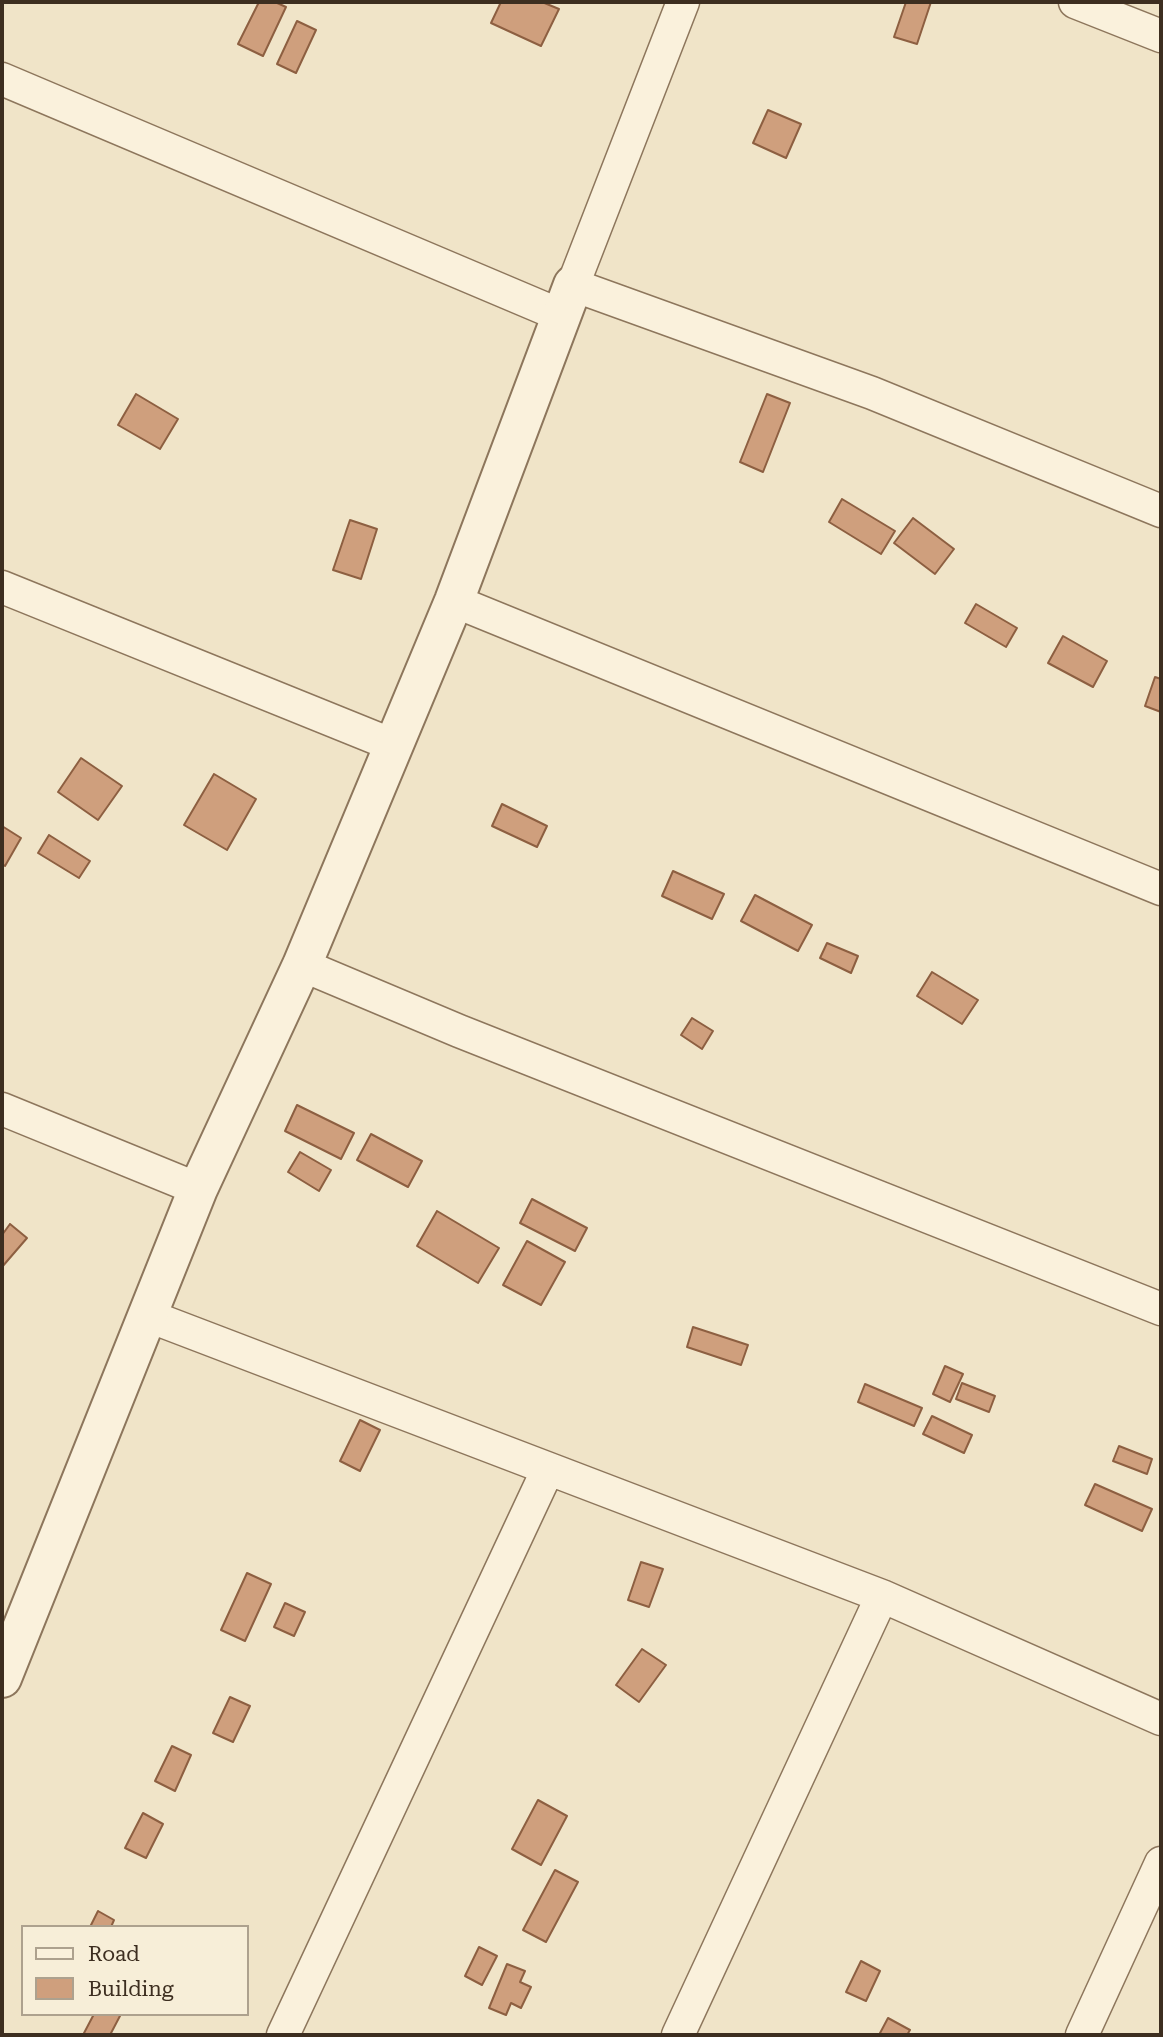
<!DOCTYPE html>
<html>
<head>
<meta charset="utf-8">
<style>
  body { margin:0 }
  #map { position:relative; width:1163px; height:2037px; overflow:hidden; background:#f0e4c8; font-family:"Roboto Serif",serif }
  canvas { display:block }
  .frame { position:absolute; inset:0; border:4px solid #3d2e20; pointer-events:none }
  .legend { position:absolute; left:21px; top:1925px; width:228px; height:91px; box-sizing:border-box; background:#f7eed8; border:2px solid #ada18e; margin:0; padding:9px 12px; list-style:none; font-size:21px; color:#3d2e20 }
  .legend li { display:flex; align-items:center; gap:14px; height:35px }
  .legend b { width:35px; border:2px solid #ada18e }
</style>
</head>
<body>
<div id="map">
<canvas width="1163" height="2037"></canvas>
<div class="frame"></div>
<ul class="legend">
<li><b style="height:9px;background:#faf1dc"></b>Road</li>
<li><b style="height:19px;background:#cf9f7d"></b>Building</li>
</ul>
</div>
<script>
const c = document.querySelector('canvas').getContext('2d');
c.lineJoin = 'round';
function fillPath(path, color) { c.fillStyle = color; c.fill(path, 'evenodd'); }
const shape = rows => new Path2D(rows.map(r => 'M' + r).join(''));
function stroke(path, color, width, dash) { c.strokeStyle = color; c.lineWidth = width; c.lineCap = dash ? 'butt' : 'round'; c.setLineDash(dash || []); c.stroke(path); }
const building = shape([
  [259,2,275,2,286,7,263,56,238,44,259,2],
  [501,2,542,2,559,9,541,46,491,23,501,2],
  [906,2,931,2,917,44,894,37,906,2],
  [297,21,316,30,296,73,277,64,297,21],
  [768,110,801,124,786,158,753,143,768,110],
  [136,394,178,419,160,449,118,425,136,394],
  [767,394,790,403,763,472,740,462,767,394],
  [842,499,895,531,881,554,829,522,842,499],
  [913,518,954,549,935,574,894,543,913,518],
  [350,520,377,529,361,579,333,570,350,520],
  [976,604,1017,628,1006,647,965,623,976,604],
  [1063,636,1107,661,1093,687,1048,663,1063,636],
  [1155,677,1161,679,1161,712,1145,706,1155,677],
  [81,758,122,786,98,820,58,792,81,758],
  [214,774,256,799,227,850,184,825,214,774],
  [502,804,547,826,537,847,492,826,502,804],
  [2,826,21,838,5,866,2,864,2,826],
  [49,835,90,861,79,878,38,853,49,835],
  [673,871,724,894,712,919,662,896,673,871],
  [755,895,812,925,798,951,741,921,755,895],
  [827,943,858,956,851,973,820,958,827,943],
  [932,972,978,1000,962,1024,917,996,932,972],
  [692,1018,713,1031,702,1049,681,1035,692,1018],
  [297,1105,354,1133,341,1159,285,1131,297,1105],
  [371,1134,422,1161,408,1187,357,1160,371,1134],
  [300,1152,331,1170,319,1191,288,1172,300,1152],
  [532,1199,587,1228,575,1251,520,1223,532,1199],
  [437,1211,499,1248,478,1283,417,1246,437,1211],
  [10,1224,27,1238,2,1267,2,1235,10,1224],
  [527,1241,565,1262,541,1305,503,1285,527,1241],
  [693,1327,748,1345,741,1365,687,1347,693,1327],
  [945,1366,963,1374,950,1402,933,1394,945,1366],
  [962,1383,995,1396,989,1412,956,1399,962,1383],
  [865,1384,922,1408,914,1426,858,1402,865,1384],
  [932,1416,972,1435,964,1453,923,1434,932,1416],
  [360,1420,380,1430,360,1471,340,1461,360,1420],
  [1119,1446,1152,1459,1147,1474,1113,1461,1119,1446],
  [1095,1484,1152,1509,1142,1531,1085,1505,1095,1484],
  [641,1562,663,1569,649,1607,628,1600,641,1562],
  [247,1573,271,1584,245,1641,221,1630,247,1573],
  [285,1603,305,1612,294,1636,274,1627,285,1603],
  [642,1649,666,1665,639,1702,616,1685,642,1649],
  [230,1697,250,1706,233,1742,213,1733,230,1697],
  [172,1746,191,1755,175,1791,155,1781,172,1746],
  [538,1800,567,1816,541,1865,512,1849,538,1800],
  [143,1813,163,1824,146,1858,125,1848,143,1813],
  [555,1870,578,1882,546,1942,523,1930,555,1870],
  [98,1911,114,1920,111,1927,90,1927,98,1911],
  [479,1947,497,1956,482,1985,465,1976,479,1947],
  [861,1961,880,1971,866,2001,846,1992,861,1961],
  [507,1964,525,1971,520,1982,531,1987,521,2008,511,2003,506,2015,489,2008,507,1964],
  [94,2014,121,2014,110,2035,83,2035,94,2014],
  [888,2018,910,2030,907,2035,879,2035,888,2018]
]);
fillPath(building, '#cf9f7d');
stroke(building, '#8d5f41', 2);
const minor = shape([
  [683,2,573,285,872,393,1161,511],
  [1075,2,1161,36],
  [2,79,560,315],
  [2,587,393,745],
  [454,601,1161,889],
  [302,965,459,1031,1161,1309],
  [2,1109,198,1189],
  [146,1315,882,1596,1161,1719],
  [283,2035,548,1469],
  [678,2035,882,1596],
  [1082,2035,1161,1863]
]);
const tertiary = shape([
  [2,1678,198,1189,302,965,454,601,573,285]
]);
stroke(minor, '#8d765c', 35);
stroke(tertiary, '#8d765c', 42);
stroke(minor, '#faf1dc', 32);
stroke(tertiary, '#faf1dc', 38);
</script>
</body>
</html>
